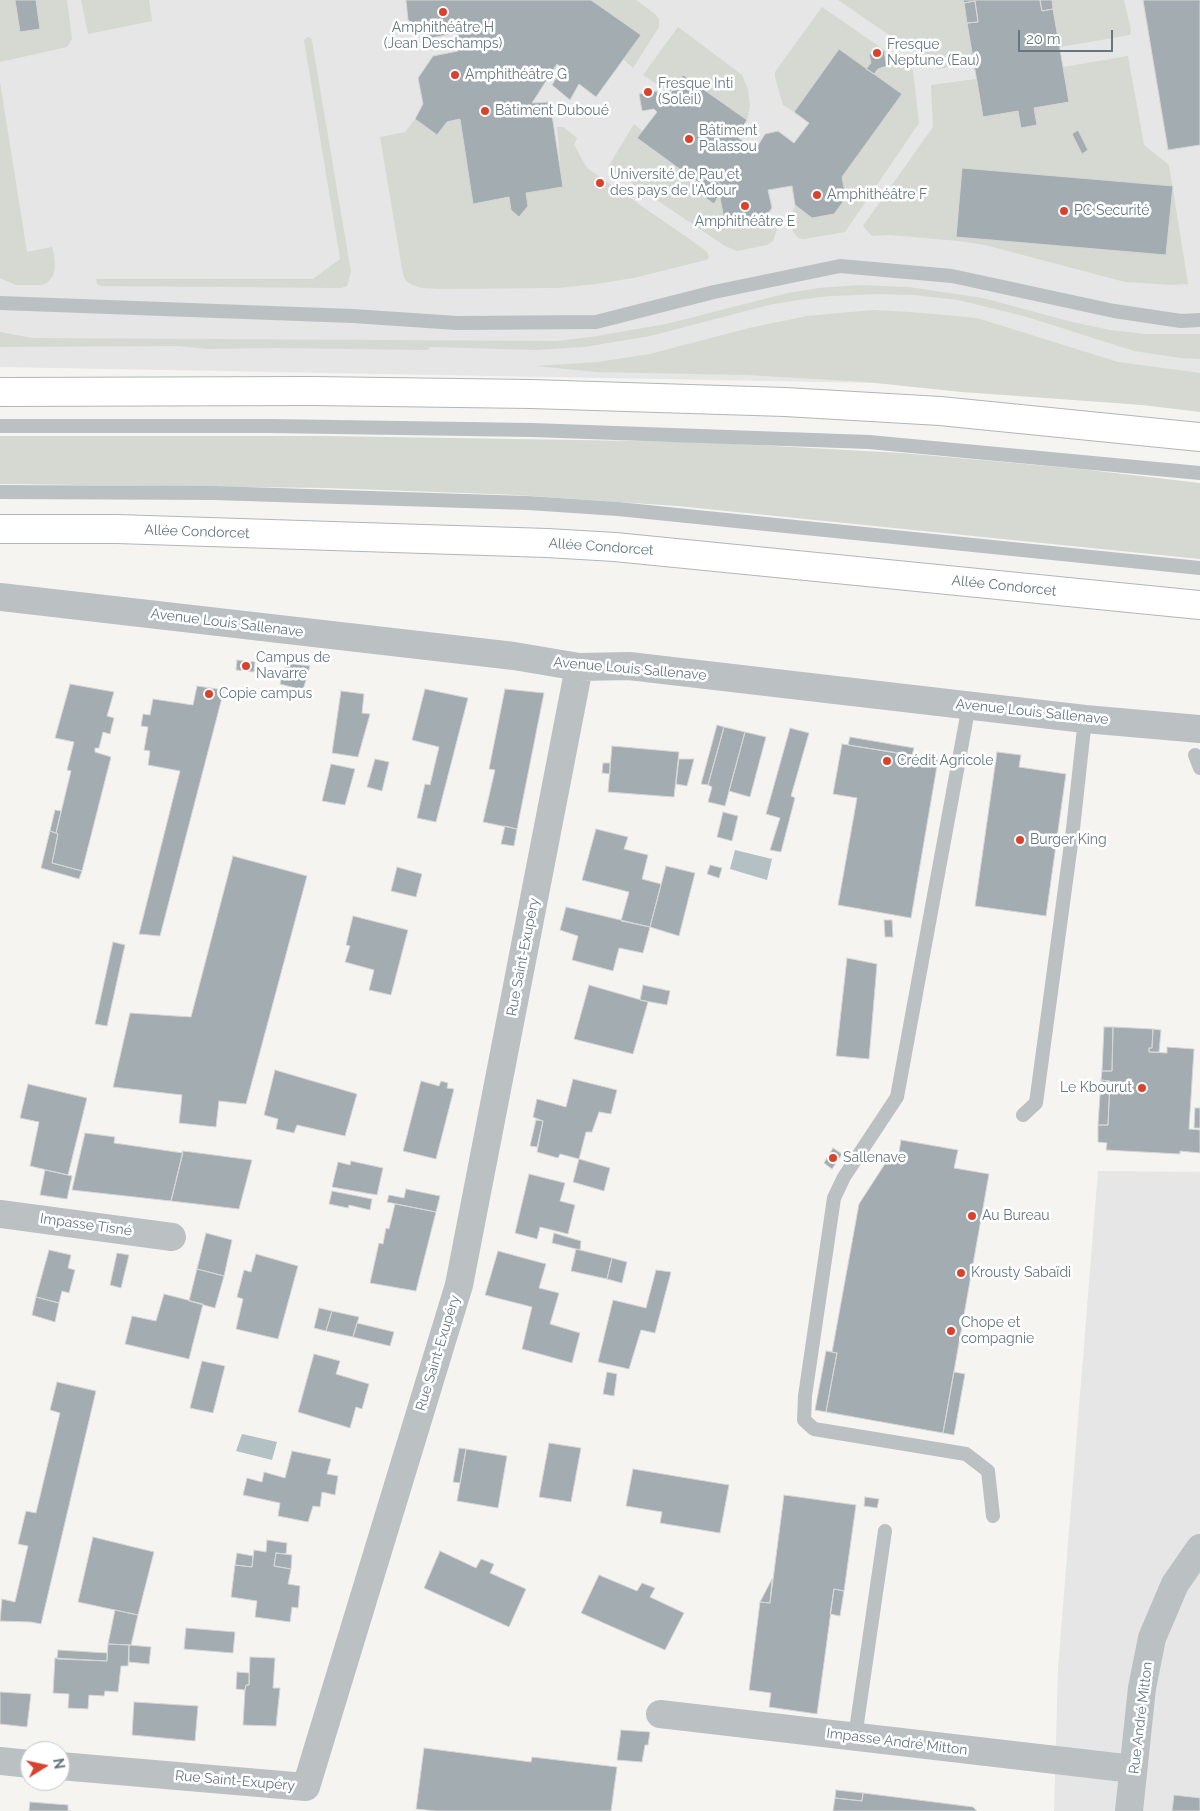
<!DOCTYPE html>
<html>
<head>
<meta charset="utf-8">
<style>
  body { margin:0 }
  #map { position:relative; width:1200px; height:1811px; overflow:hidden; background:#f5f4f1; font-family:Raleway,sans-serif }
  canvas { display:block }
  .north { position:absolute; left:20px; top:1741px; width:50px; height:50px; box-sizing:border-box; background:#fff; border:1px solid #c1c9cd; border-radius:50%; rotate:80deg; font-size:14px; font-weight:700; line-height:20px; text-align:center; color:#657781 }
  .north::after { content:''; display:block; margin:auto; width:18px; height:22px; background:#d9422d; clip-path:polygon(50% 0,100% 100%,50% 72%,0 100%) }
  .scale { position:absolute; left:1018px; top:30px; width:95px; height:22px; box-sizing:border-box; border:2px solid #657781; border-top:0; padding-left:6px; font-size:15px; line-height:18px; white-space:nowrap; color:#657781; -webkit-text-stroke:4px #fff; paint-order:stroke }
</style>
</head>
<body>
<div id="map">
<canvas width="1200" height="1811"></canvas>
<div class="north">N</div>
<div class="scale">20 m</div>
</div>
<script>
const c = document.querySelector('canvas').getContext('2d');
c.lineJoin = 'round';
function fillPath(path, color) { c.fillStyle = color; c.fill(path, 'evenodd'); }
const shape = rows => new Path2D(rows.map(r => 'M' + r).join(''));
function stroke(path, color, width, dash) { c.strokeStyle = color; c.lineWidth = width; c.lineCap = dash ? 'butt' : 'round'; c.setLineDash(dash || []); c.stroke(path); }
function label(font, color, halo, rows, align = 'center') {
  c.font = font + ' Raleway,sans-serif'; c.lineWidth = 5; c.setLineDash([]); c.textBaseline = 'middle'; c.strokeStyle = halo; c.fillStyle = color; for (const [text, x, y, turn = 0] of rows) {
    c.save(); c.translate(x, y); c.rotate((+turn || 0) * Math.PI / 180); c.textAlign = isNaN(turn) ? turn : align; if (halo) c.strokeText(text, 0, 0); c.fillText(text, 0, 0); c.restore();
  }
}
fillPath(shape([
  [0,0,1200,0,1200,408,878,383,0,367],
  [1098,1171,1200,1172,1200,1811,1054,1811,1058,1668]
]), '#e5e6e5');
fillPath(shape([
  [0,0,15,0,20,32,40,28,36,0,67,0,72,39,67,47,0,62],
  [81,0,149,0,152,21,88,34],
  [591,0,636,0,655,14,659,19,659,27,633,68,623,59,641,35],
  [838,0,963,0,974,63,939,69],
  [1052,0,1124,0,1131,30,1130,35,1060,47],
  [822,7,913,70,919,123,845,232,804,239,798,238,793,231,791,219,795,205,812,218,834,214,846,198,842,177,902,94,874,74,878,69,887,66,884,51,869,54,871,63,866,69,839,49,794,112,783,105,775,77,775,72],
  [678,27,742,75,748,89,750,106,747,120,684,75,670,93,643,75],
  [308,37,311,38,312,41,351,272,347,286,341,288,101,286,97,284,96,279,313,279,340,259,304,40],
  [1128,56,1144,145,1169,165,1188,284,1173,285,1125,282,985,245,959,241,890,235,872,236,863,226,933,127,931,85,976,79,983,117,1069,102,1063,67],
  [0,82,27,252,52,247,54,254,55,267,53,276,47,283,41,285,16,285,0,278],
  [415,119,437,135,447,122,460,119,509,197,511,210,519,217,528,206,526,193,562,186,557,127,563,127,577,138,574,145,587,168,705,250,708,254,709,258,706,260,633,278,596,284,557,288,440,289,421,288,413,285,406,281,403,275,380,137,405,132],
  [634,124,699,183,695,190,713,203,718,197,720,198,724,219,739,229,758,227,769,212,777,230,773,241,767,245,737,251,725,246,608,167],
  [859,285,908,287,983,298,1072,322,1110,330,1145,334,1200,334,1200,359,1181,358,1134,351,1024,316,958,300,913,295,878,294,831,296,805,299,773,304,650,336,584,347,536,350,430,347,428,350,276,348,208,349,178,346,0,347,0,332,32,338,557,341,591,337,666,324,788,293,819,288],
  [873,310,911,312,977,318,1118,362,1200,373,1200,412,1142,405,962,392,866,382,748,375,596,372,536,366,598,362,650,354,749,328,807,316],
  [0,436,325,436,701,442,902,453,1081,469,1200,483,1200,559,677,506,517,495,327,488,0,484]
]), '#d5d9d1');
fillPath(shape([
  [735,850,772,859,767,880,730,869],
  [242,1434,277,1442,272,1460,236,1451]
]), '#b3c1c4');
const building = shape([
  [15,0,36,0,40,29,20,32,15,0],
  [406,0,591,0,641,35,596,97,579,84,570,100,552,85,562,68,557,64,532,103,550,102,563,187,526,193,528,206,519,217,511,210,509,197,473,204,460,119,447,122,437,135,415,119,423,104,418,78,433,56,458,51,455,33,432,38,408,20,406,0],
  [963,0,1040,0,1042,11,1053,9,1069,102,1034,108,1037,125,1021,128,1018,111,983,117,967,23,978,22,975,1,964,3,963,0],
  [1040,0,1052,0,1053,9,1042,11,1040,0],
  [1143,0,1200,0,1200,145,1168,150,1143,0],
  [975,1,978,22,967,23,964,3,975,1],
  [839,49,902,94,842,177,846,198,834,214,812,218,795,205,792,186,768,190,772,208,758,227,739,229,724,219,720,198,726,188,708,175,702,182,701,181,699,183,637,138,657,112,654,109,642,111,639,94,657,91,659,103,662,105,683,75,747,120,736,136,755,150,765,134,778,131,794,143,809,123,794,112,839,49],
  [884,51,887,66,878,69,874,74,866,69,871,63,869,54,884,51],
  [1078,130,1088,150,1082,154,1072,134,1078,130],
  [962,168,1173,186,1166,255,956,237,962,168],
  [708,175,726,188,720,198,699,183,701,181,702,182,708,175],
  [699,183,718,197,714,204,695,190,699,183],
  [237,660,255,662,254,672,236,670,237,660],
  [286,663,310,666,303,690,280,684,286,663],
  [70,684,114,692,107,716,114,718,110,734,103,732,99,748,95,748,95,752,111,757,82,871,52,863,58,834,56,833,71,771,67,770,74,742,55,738,70,684],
  [197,686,224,690,160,936,139,934,180,771,148,765,150,751,144,750,148,727,141,726,143,714,150,715,153,699,193,705,197,686],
  [425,689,468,698,436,822,417,818,425,784,430,785,439,747,412,740,425,689],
  [505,689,544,693,517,829,483,822,495,770,489,769,505,689],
  [341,691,364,694,362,713,370,714,358,757,332,753,341,691],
  [717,725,724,727,708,785,701,784,717,725],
  [724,727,745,732,725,806,708,802,712,787,708,785,724,727],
  [790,728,809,733,791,796,795,798,781,852,770,850,780,818,766,814,790,728],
  [745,732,766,737,750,797,729,791,745,732],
  [850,737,914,748,912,755,848,745,850,737],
  [842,744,938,760,911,918,838,905,857,798,833,794,842,744],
  [612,746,679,752,674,797,608,792,612,746],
  [997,752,1021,755,1019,767,1066,774,1046,916,975,906,997,752],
  [375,759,389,762,382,791,367,787,375,759],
  [679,759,694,759,687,786,676,784,679,759],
  [603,763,610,763,610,774,602,773,603,763],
  [331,764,355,769,345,805,322,801,331,764],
  [55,810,61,811,56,833,50,831,55,810],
  [723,812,738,816,732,841,717,837,723,812],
  [505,826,517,829,514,846,501,844,505,826],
  [596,829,628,837,624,849,648,855,642,879,661,884,650,927,621,921,629,892,582,880,596,829],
  [50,831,58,834,52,863,82,871,79,879,41,868,50,831],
  [233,856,307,876,246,1104,219,1101,216,1127,179,1123,182,1095,113,1087,130,1013,191,1017,233,856],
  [710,865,722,868,719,878,707,874,710,865],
  [666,866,695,873,679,936,650,927,666,866],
  [397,867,422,874,416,897,391,891,397,867],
  [566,907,650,927,643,953,619,948,613,971,572,960,578,936,560,930,566,907],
  [353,916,408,930,391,995,369,990,374,970,345,962,350,946,346,945,353,916],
  [884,920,892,920,893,937,885,937,884,920],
  [113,942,125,945,107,1026,95,1024,113,942],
  [847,958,877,964,869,1059,836,1056,847,958],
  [589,985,648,1002,633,1054,574,1039,589,985],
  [643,985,670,991,667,1005,640,1000,643,985],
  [1104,1027,1113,1027,1112,1071,1102,1071,1104,1027],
  [1113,1027,1153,1029,1152,1048,1149,1048,1149,1052,1167,1053,1167,1047,1194,1049,1189,1129,1200,1130,1200,1153,1180,1151,1180,1154,1106,1150,1107,1143,1098,1142,1098,1125,1108,1125,1110,1081,1101,1080,1102,1071,1112,1071,1113,1027],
  [1153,1029,1161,1030,1159,1052,1149,1052,1149,1048,1152,1048,1153,1029],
  [275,1070,357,1094,345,1136,297,1125,294,1133,276,1129,278,1119,264,1115,275,1070],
  [573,1079,617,1090,611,1114,599,1112,592,1132,586,1132,579,1159,560,1154,558,1158,537,1152,543,1121,533,1117,537,1099,566,1107,573,1079],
  [1101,1080,1110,1081,1108,1125,1098,1125,1101,1080],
  [421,1081,439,1086,441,1081,448,1083,447,1088,454,1089,436,1159,403,1151,421,1081],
  [28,1084,87,1098,68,1175,30,1166,39,1122,20,1118,28,1084],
  [1195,1108,1200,1108,1200,1128,1194,1128,1195,1108],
  [536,1120,543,1121,537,1147,530,1146,536,1120],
  [85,1133,115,1137,114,1143,183,1153,171,1201,72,1190,85,1133],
  [901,1140,958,1150,954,1168,989,1174,943,1433,826,1412,837,1353,832,1352,859,1204,890,1156,898,1158,901,1140],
  [833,1148,842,1154,832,1169,824,1163,833,1148],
  [183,1151,252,1160,239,1209,171,1201,183,1151],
  [579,1159,610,1168,604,1191,573,1182,579,1159],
  [351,1161,383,1168,377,1195,332,1187,338,1162,350,1165,351,1161],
  [45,1170,72,1176,67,1199,40,1195,45,1170],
  [529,1174,565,1183,560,1201,575,1205,568,1234,540,1227,537,1239,515,1233,529,1174],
  [406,1189,440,1196,436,1212,387,1202,389,1195,404,1198,406,1189],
  [332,1191,372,1199,370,1210,349,1205,348,1208,329,1204,332,1191],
  [395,1204,436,1212,416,1291,370,1283,379,1243,383,1244,386,1228,389,1229,395,1204],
  [206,1233,232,1240,224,1276,197,1269,206,1233],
  [554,1233,581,1241,580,1250,552,1243,554,1233],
  [576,1249,612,1258,607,1279,571,1271,576,1249],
  [49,1250,71,1255,68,1268,75,1270,69,1293,62,1291,59,1303,36,1297,49,1250],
  [498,1251,546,1264,539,1288,559,1293,550,1324,580,1333,572,1363,522,1349,532,1307,485,1295,498,1251],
  [117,1253,129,1255,121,1288,110,1285,117,1253],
  [256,1254,298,1266,278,1339,236,1329,243,1299,237,1297,244,1270,251,1272,256,1254],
  [612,1258,627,1262,622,1283,607,1279,612,1258],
  [197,1269,224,1276,215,1308,189,1301,197,1269],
  [656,1270,671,1272,655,1333,641,1330,629,1369,598,1362,613,1300,646,1308,656,1270],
  [164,1294,203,1304,189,1359,125,1344,132,1316,156,1321,164,1294],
  [36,1297,59,1303,55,1322,32,1315,36,1297],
  [319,1308,332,1311,326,1331,314,1328,319,1308],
  [332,1311,359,1317,353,1337,326,1331,332,1311],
  [357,1323,394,1332,390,1346,353,1337,357,1323],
  [826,1351,837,1353,826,1412,815,1410,826,1351],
  [314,1354,340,1361,336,1374,369,1384,362,1409,356,1407,350,1428,298,1412,314,1354],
  [202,1361,225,1366,213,1413,190,1408,202,1361],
  [607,1372,617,1374,614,1396,603,1394,607,1372],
  [954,1372,965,1374,954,1435,943,1433,954,1372],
  [57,1382,96,1391,41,1624,31,1622,0,1621,2,1599,15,1602,28,1546,18,1544,26,1511,36,1513,60,1413,50,1410,57,1382],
  [549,1443,581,1448,571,1502,539,1497,549,1443],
  [459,1448,466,1449,460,1483,453,1482,459,1448],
  [466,1449,507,1456,498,1508,457,1501,466,1449],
  [292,1451,331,1459,327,1474,338,1476,335,1495,322,1492,320,1507,313,1506,308,1522,278,1516,280,1503,243,1495,247,1478,262,1482,264,1472,285,1478,292,1451],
  [633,1469,729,1485,720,1533,660,1523,662,1512,626,1506,633,1469],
  [784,1495,856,1505,844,1591,834,1589,817,1714,769,1707,771,1693,749,1690,760,1602,770,1603,784,1495],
  [865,1497,879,1499,877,1508,864,1506,865,1497],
  [93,1537,154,1552,138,1615,78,1602,93,1537],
  [267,1540,287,1543,286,1554,276,1553,274,1566,291,1569,288,1584,300,1586,298,1608,292,1607,290,1622,255,1617,257,1601,231,1597,235,1565,252,1567,254,1550,266,1552,267,1540],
  [440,1551,476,1568,481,1559,494,1564,490,1573,526,1589,509,1627,424,1588,440,1551],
  [237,1553,253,1556,252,1567,235,1565,237,1553],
  [276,1553,292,1555,291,1569,274,1566,276,1553],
  [599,1575,637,1591,642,1583,655,1588,650,1597,684,1613,665,1650,581,1613,599,1575],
  [772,1579,770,1603,760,1602,772,1579],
  [834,1589,844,1591,840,1616,830,1614,834,1589],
  [115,1610,138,1615,131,1645,108,1644,115,1610],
  [186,1628,235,1632,233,1653,184,1649,186,1628],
  [108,1644,129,1645,128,1666,121,1666,118,1692,105,1691,104,1696,89,1695,88,1709,68,1708,69,1694,53,1693,55,1658,107,1661,108,1644],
  [129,1645,151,1647,149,1664,129,1662,129,1645],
  [58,1650,107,1653,107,1661,57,1659,58,1650],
  [250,1657,275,1658,273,1688,280,1688,276,1726,243,1725,245,1690,246,1685,249,1685,250,1657],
  [237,1672,249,1673,249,1685,246,1685,245,1690,236,1689,237,1672],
  [0,1692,31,1694,27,1727,0,1724,0,1692],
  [134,1702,198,1706,195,1741,132,1735,134,1702],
  [621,1730,650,1732,648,1745,645,1745,642,1762,617,1760,621,1730],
  [424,1748,531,1762,532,1757,617,1767,611,1811,436,1811,416,1809,424,1748],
  [836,1790,863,1793,862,1801,835,1798,836,1790],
  [863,1793,973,1807,977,1811,833,1811,835,1798,862,1801,863,1793],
  [1174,1795,1200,1798,1200,1811,1172,1811,1174,1795],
  [30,1802,68,1805,68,1811,71,1811,29,1811,30,1802]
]);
fillPath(building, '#a3acb1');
stroke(building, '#d6d6d4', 1);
const secondary = shape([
  [0,392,312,391,531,394,785,402,940,411,1200,437],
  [0,529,117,529,547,543,615,547,1200,605]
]);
stroke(secondary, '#b0b6ba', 30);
stroke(shape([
  [0,303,353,316,457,323,596,322,714,292,840,266,952,276,1114,311,1181,321,1200,320],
  [0,426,271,426,532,430,869,442,1200,473],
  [0,492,213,493,528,503,618,509,1200,568],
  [969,705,897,1097,844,1177,834,1198,805,1396,804,1420,814,1429,966,1454,988,1471,993,1516],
  [1195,755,1200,768],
  [1023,1115,1036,1103,1073,829,1085,719],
  [855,1737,885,1531]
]), '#bbc0c3', 14);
stroke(shape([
  [0,597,514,656,579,667,629,666,1085,719,1200,729],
  [0,1214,172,1237],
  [660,1714,1133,1769],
  [0,1761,30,1764],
  [60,1766,306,1787,459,1285,579,667],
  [1129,1811,1142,1688,1152,1638,1175,1584,1200,1548]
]), '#bbc0c3', 28);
stroke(secondary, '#fff', 28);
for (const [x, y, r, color] of [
  [443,12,5,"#d9422d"],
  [877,53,5,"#d9422d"],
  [455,75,5,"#d9422d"],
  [648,92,5,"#d9422d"],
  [485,111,5,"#d9422d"],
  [689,139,5,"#d9422d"],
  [600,183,5,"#d9422d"],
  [817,195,5,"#d9422d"],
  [745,206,5,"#d9422d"],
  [1064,211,5,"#d9422d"],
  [246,666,5,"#d9422d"],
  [209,694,5,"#d9422d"],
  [887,761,5,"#d9422d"],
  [1020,840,5,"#d9422d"],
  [1142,1088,5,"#d9422d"],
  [833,1158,5,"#d9422d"],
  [972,1216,5,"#d9422d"],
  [961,1273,5,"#d9422d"],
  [951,1331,5,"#d9422d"]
]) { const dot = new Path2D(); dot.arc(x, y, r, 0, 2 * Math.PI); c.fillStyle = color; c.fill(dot); stroke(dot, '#fff', 2); }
label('14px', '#657781', '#fff', [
  ["Amphithéâtre H",443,28,"center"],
  ["(Jean Deschamps)",443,44,"center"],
  ["Fresque",887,45],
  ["Neptune (Eau)",887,61],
  ["Amphithéâtre G",465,75],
  ["Fresque Inti",658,84],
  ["(Soleil)",658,100],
  ["Bâtiment Duboué",495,111],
  ["Bâtiment",699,131],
  ["Palassou",699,147],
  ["Université de Pau et",610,175],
  ["des pays de l'Adour",610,191],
  ["Amphithéâtre F",827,195],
  ["PC Securité",1074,211],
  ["Amphithéâtre E",745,222,"center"],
  ["Campus de",256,658],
  ["Navarre",256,674],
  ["Copie campus",219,694],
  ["Crédit Agricole",897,761],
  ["Burger King",1030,840],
  ["Le Kbourut",1132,1088,"right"],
  ["Sallenave",843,1158],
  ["Au Bureau",982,1216],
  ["Krousty Sabaïdi",971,1273],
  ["Chope et",961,1323],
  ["compagnie",961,1339]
], 'left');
label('14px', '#657781', '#fff', [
  ["Allée Condorcet",197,532,2],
  ["Allée Condorcet",601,547,4],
  ["Allée Condorcet",1004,586,6],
  ["Avenue Louis Sallenave",227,623,7],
  ["Avenue Louis Sallenave",630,669,5],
  ["Avenue Louis Sallenave",1032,712,6],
  ["Rue Saint-Exupéry",523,957,-79],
  ["Impasse Tisné",86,1225,8],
  ["Rue Saint-Exupéry",438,1353,-73],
  ["Rue André Mitton",1141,1718,-83],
  ["Impasse André Mitton",897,1742,7],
  ["Rue Saint-Exupéry",235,1781,5]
]);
</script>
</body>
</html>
